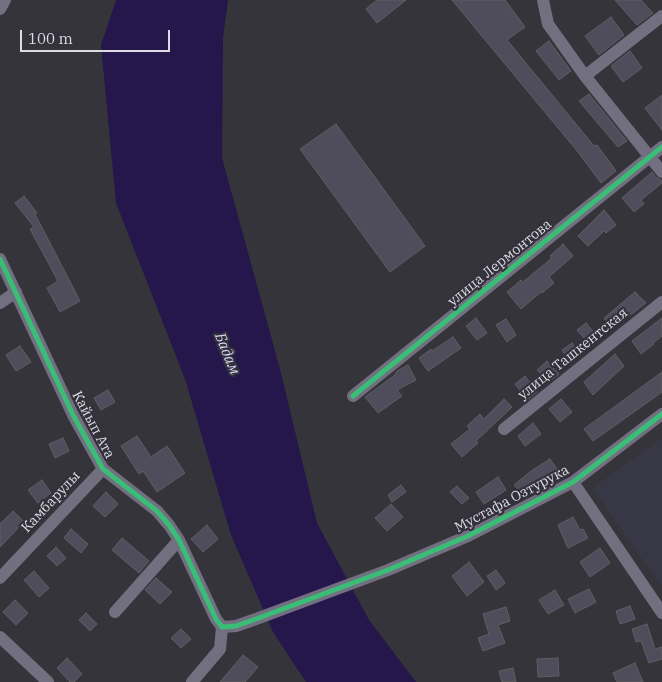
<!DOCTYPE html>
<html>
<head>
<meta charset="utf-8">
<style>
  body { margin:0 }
  #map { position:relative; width:662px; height:682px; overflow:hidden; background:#35343a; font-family:"IBM Plex Serif",serif }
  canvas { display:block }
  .scale { position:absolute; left:20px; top:30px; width:150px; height:22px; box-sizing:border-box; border:2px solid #dddce3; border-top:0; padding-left:6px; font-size:15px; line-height:18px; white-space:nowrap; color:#dddce3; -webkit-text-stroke:4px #33323c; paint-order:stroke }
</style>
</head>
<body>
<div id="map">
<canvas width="662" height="682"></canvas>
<div class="scale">100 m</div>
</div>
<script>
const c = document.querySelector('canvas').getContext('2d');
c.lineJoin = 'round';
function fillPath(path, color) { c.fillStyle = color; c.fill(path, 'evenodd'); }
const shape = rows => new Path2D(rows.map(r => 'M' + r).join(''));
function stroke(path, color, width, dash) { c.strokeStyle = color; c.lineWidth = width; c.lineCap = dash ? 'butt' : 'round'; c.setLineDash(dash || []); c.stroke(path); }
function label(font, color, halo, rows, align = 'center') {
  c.font = font + ' "IBM Plex Serif",serif'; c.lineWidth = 4.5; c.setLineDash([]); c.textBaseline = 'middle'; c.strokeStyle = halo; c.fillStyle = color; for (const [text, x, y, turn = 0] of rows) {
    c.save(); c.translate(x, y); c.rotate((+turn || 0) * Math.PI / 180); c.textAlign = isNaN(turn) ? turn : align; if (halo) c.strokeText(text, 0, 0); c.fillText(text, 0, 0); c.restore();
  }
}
fillPath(shape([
  [662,438,662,587,592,488]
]), '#383745');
fillPath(shape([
  [116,0,228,0,223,38,222,158,280,369,317,523,369,620,416,682,306,682,273,632,231,535,185,379,116,203,101,45]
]), '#25164b');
const building = shape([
  [377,0,406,0,377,23,366,9,377,0],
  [452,0,505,0,525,27,507,40,594,146,597,145,616,171,601,183,578,152,452,0],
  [615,0,641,0,653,13,637,25,615,0],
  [611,17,624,35,599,55,585,36,611,17],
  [549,41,571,71,559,80,536,51,549,41],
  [630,51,642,68,623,82,611,66,630,51],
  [589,94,627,141,618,147,579,101,589,94],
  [662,95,662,130,645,108,662,95],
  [336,124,425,246,390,272,300,149,336,124],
  [652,172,656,177,661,180,662,183,641,200,644,204,634,212,622,198,652,172],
  [24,196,37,213,35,214,80,301,60,312,47,288,58,281,30,229,34,227,15,203,24,196],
  [604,210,616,225,606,233,604,231,588,246,578,236,604,210],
  [563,244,573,256,549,277,554,283,542,293,541,292,521,309,507,292,521,280,523,282,552,258,550,256,563,244],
  [635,292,646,303,612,329,604,318,635,292],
  [476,318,487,333,477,340,466,326,476,318],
  [662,318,662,336,653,343,654,344,641,354,632,341,662,318],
  [506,319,516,335,507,342,496,325,506,319],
  [586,323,599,338,590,345,577,330,586,323],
  [453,337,461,348,428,371,419,358,431,349,432,351,453,337],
  [572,343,579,355,570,362,562,350,572,343],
  [20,346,31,362,16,371,6,355,20,346],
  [615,354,624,366,593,395,584,382,615,354],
  [547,361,559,374,549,382,537,370,547,361],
  [408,365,416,380,397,390,402,396,378,413,365,397,395,375,397,371,408,365],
  [662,372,662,392,593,441,584,429,662,372],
  [525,376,537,392,527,400,515,384,525,376],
  [108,390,115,402,101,410,94,398,108,390],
  [504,399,512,407,476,441,478,443,462,457,451,444,470,429,467,426,480,414,484,419,504,399],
  [561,399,572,412,560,422,549,409,561,399],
  [533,423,541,434,525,446,518,436,533,423],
  [137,436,151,457,167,446,185,473,157,492,143,471,139,474,121,446,137,436],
  [63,438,69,451,55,458,49,444,63,438],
  [550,459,559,472,548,479,546,476,523,495,514,485,531,471,550,459],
  [498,477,506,490,484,504,476,492,498,477],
  [42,480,51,493,38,503,28,490,42,480],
  [401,485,406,492,392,502,388,495,401,485],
  [457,486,469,498,462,504,450,492,457,486],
  [106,492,118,504,105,517,93,506,106,492],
  [391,504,403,517,387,531,375,518,391,504],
  [13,511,24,522,0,547,0,524,13,511],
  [573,517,580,530,583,529,588,538,568,548,558,525,573,517],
  [207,525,218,539,203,552,191,539,207,525],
  [71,529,88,544,81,553,64,538,71,529],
  [122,538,149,561,139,573,112,550,122,538],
  [56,547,66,558,57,566,47,556,56,547],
  [600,548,610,563,590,577,580,562,600,548],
  [469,562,484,582,467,596,452,576,469,562],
  [496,570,505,583,496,590,487,576,496,570],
  [34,571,49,588,39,597,24,580,34,571],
  [156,578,172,592,160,604,145,590,156,578],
  [589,589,596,602,575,613,568,599,589,589],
  [555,590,564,605,548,614,539,600,555,590],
  [15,600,28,613,16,625,3,612,15,600],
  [630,606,635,619,620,624,616,611,630,606],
  [506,607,510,621,498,625,505,643,483,651,478,638,489,634,483,614,506,607],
  [86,613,97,624,90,631,79,620,86,613],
  [647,624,655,649,662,647,662,659,649,663,641,641,636,642,632,629,647,624],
  [181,629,191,639,181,648,171,638,181,629],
  [243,655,258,667,245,682,220,682,243,655],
  [67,658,82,674,74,682,70,682,57,668,67,658],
  [558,658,559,676,538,677,537,659,558,658],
  [635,663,643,682,617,682,613,673,635,663],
  [513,668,516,682,502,682,499,671,513,668]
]);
fillPath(building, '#4f4d5b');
stroke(building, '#5f5e63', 1);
stroke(shape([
  [543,0,548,24,585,76,662,172],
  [0,9,5,0],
  [585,76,662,16],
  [0,259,73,415,103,469,157,511,169,525,179,540,216,619,222,627,236,626,256,619,388,570,468,536,573,482,662,414],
  [0,303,16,292],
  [353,396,662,147],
  [504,429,662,302],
  [573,482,662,613],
  [0,578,103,469],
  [115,612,179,540],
  [0,637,48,682],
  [192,682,220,649,222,627]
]), '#727080', 12);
stroke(shape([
  [0,259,73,415,103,469,157,511,169,525,179,540,216,619,222,627,236,626,256,619,388,570,468,536,573,482,662,414],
  [353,396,662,147]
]), '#3abd76', 5);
label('14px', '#dddce3', '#33323c', [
  ["улица Лермонтова",500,263,-39],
  ["улица Ташкентская",573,354,-39],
  ["Кайып Ата",93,425,62],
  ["Мустафа Озтурука",512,499,-28],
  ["Камбарулы",51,502,-47]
]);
label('italic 15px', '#d5d2f7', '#33323c', [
  ["Бадам",227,354,68]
]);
</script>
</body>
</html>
